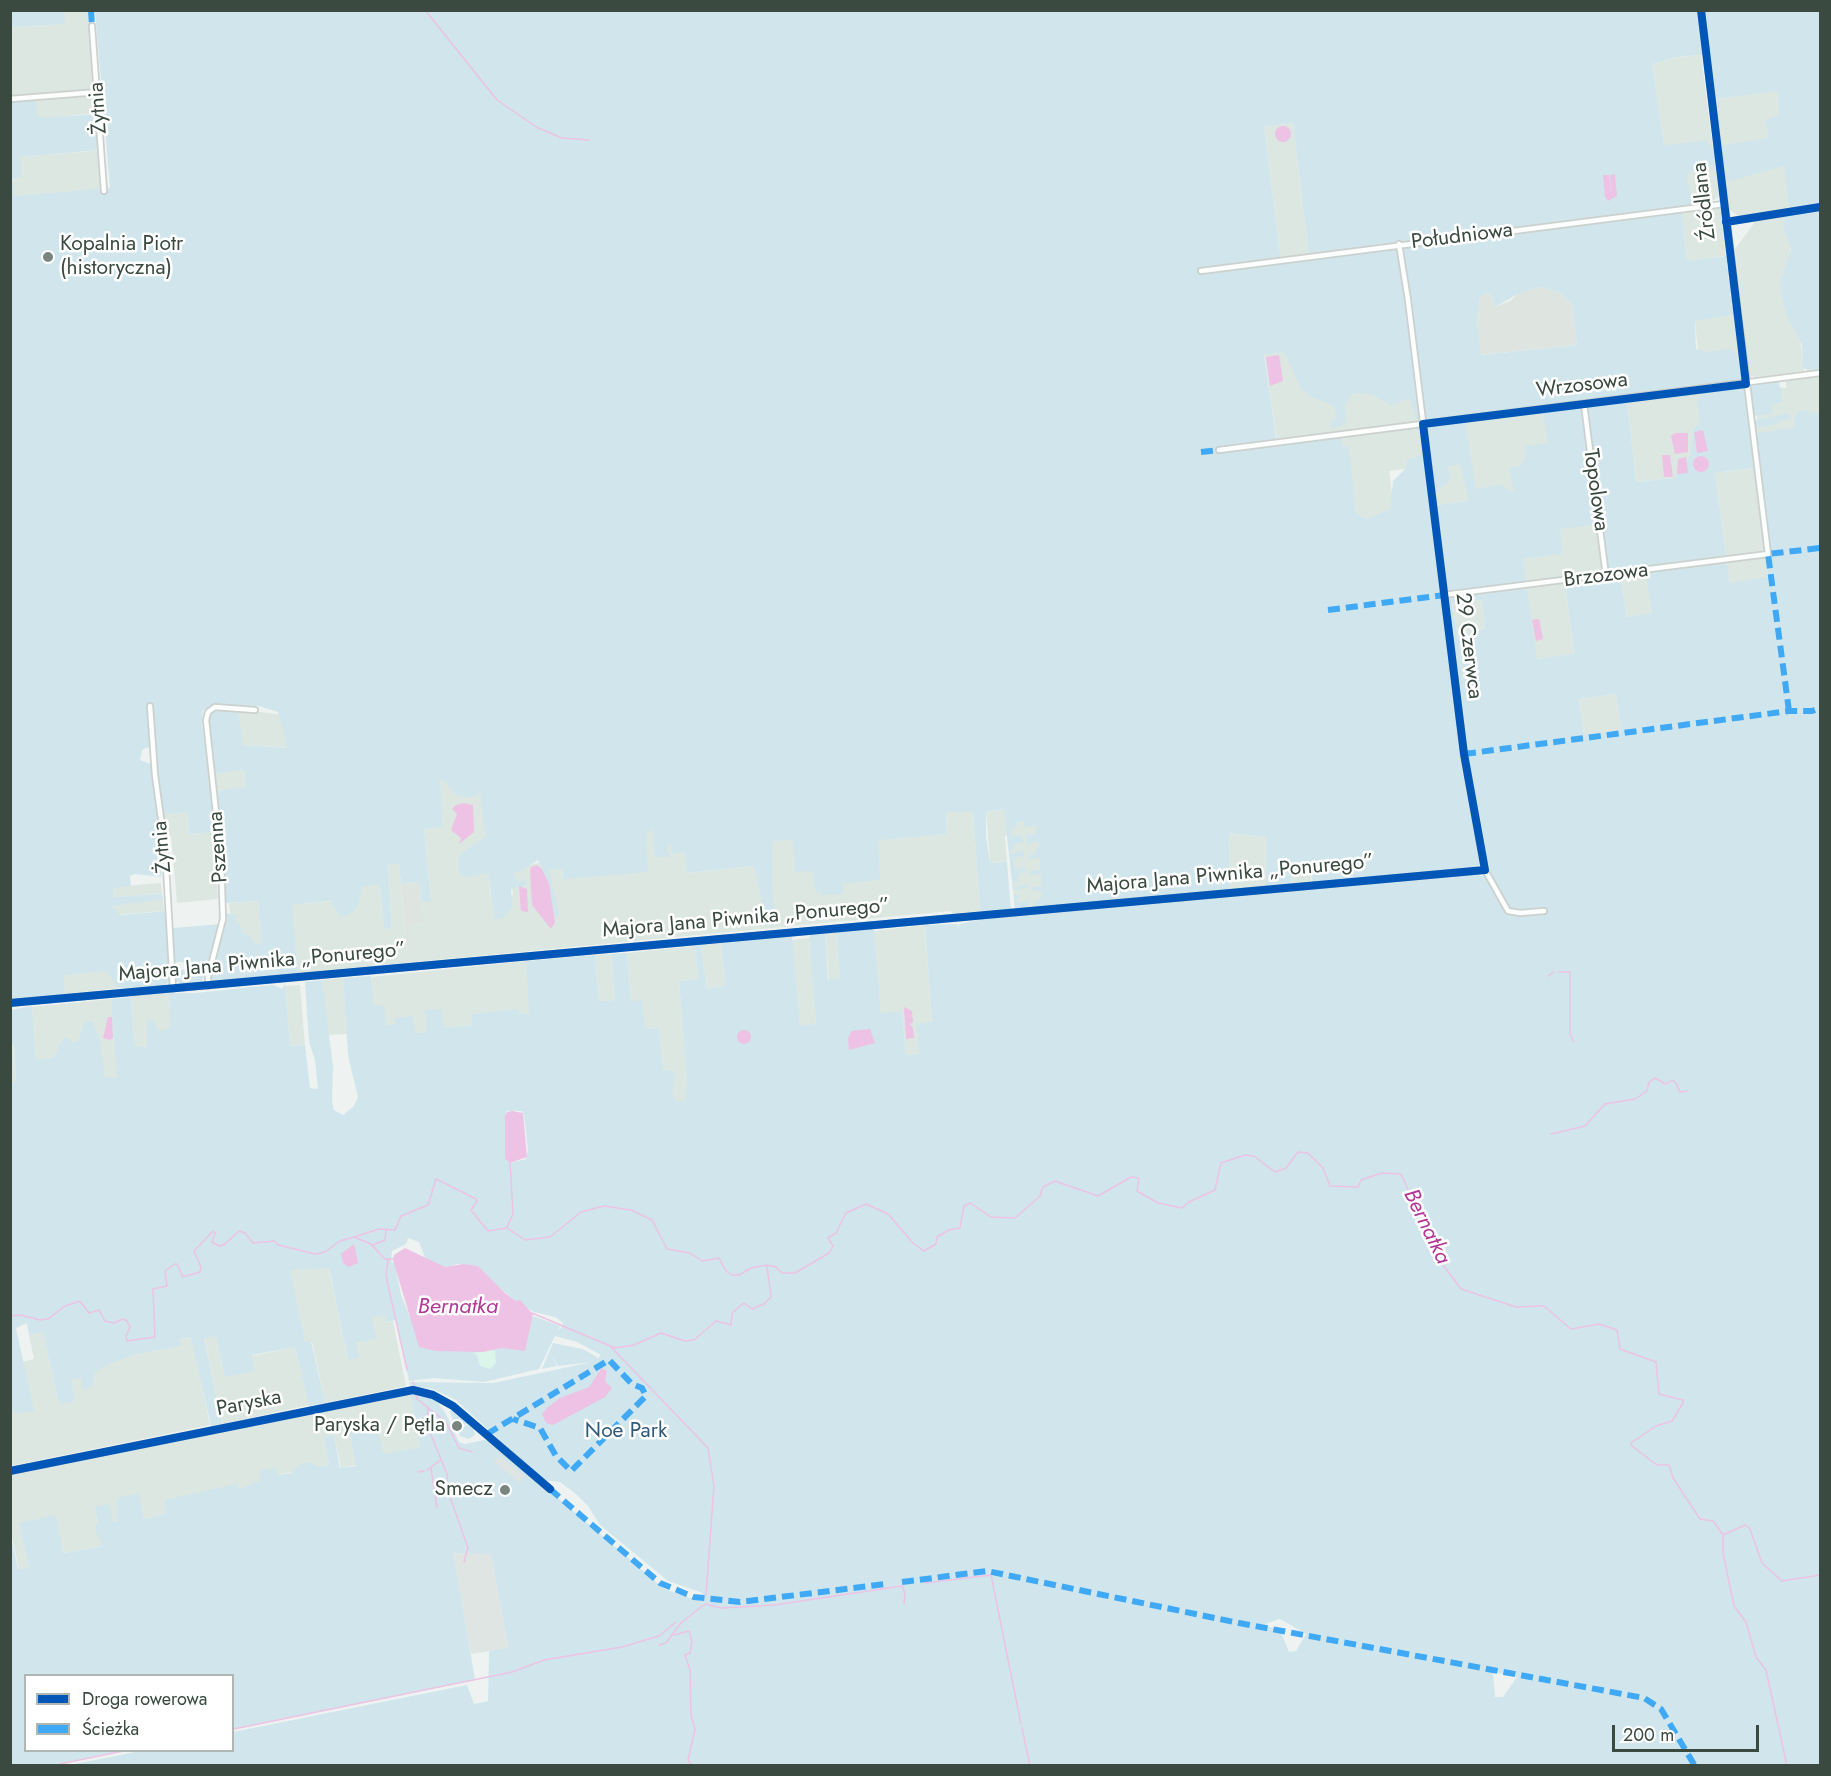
<!DOCTYPE html>
<html>
<head>
<meta charset="utf-8">
<style>
  body { margin:0 }
  #map { position:relative; width:1831px; height:1776px; overflow:hidden; background:#eef3f1; font-family:Jost,sans-serif }
  canvas { display:block }
  .frame { position:absolute; inset:0; border:12px solid #3a4a40; pointer-events:none }
  .legend { position:absolute; left:24px; top:1674px; width:210px; height:78px; box-sizing:border-box; background:#fff; border:2px solid #b0b7b3; margin:0; padding:8px 10px; list-style:none; font-size:18px; color:#3a4a40 }
  .legend li { display:flex; align-items:center; gap:12px; height:30px }
  .legend b { width:30px; border:2px solid #b0b7b3 }
  .scale { position:absolute; left:1612px; top:1725px; width:147px; height:27px; box-sizing:border-box; border:3px solid #3a4a40; border-top:0; padding-left:8px; font-size:18px; line-height:21px; white-space:nowrap; color:#3a4a40; -webkit-text-stroke:4px #fff; paint-order:stroke }
</style>
</head>
<body>
<div id="map">
<canvas width="1831" height="1776"></canvas>
<div class="frame"></div>
<ul class="legend">
<li><b style="height:8px;background:#0057b8"></b>Droga rowerowa</li>
<li><b style="height:8px;background:#3fa9f5"></b>Ścieżka</li>
</ul>
<div class="scale">200 m</div>
</div>
<script>
const c = document.querySelector('canvas').getContext('2d');
c.lineJoin = 'round';
function fillPath(path, color) { c.fillStyle = color; c.fill(path, 'evenodd'); }
const shape = rows => new Path2D(rows.map(r => 'M' + r).join(''));
function stroke(path, color, width, dash) { c.strokeStyle = color; c.lineWidth = width; c.lineCap = dash ? 'butt' : 'round'; c.setLineDash(dash || []); c.stroke(path); }
function label(font, color, halo, rows, align = 'center') {
  c.font = font + ' Jost,sans-serif'; c.lineWidth = 5; c.setLineDash([]); c.textBaseline = 'middle'; c.strokeStyle = halo; c.fillStyle = color; for (const [text, x, y, turn = 0] of rows) {
    c.save(); c.translate(x, y); c.rotate((+turn || 0) * Math.PI / 180); c.textAlign = isNaN(turn) ? turn : align; if (halo) c.strokeText(text, 0, 0); c.fillText(text, 0, 0); c.restore();
  }
}
fillPath(shape([
  [64,11,90,11,99,113,37,119,11,98,10,27,64,24],
  [1701,55,1719,196,1712,202,1689,205,1680,144,1664,146,1652,64,1678,57],
  [1777,90,1789,209,1738,216,1729,209,1716,99],
  [1293,123,1309,257,1281,261,1264,127],
  [103,150,107,189,15,197,13,177,20,157],
  [1716,208,1721,210,1726,256,1687,261,1682,213],
  [1786,214,1804,371,1757,377,1750,376,1735,249,1757,219],
  [1734,315,1741,374,1737,380,1716,383,1698,353,1695,320],
  [1302,349,1416,378,1428,466,1389,471,1395,515,1357,520,1352,480,1284,489,1264,354],
  [1820,376,1820,415,1799,431,1754,433,1757,418,1753,386,1786,388,1786,381],
  [1704,391,1710,474,1636,482,1627,400],
  [1581,406,1519,495,1436,505,1426,425],
  [1754,468,1768,578,1730,583,1715,473],
  [1595,488,1607,577,1565,583,1574,655,1536,659,1523,559,1563,554,1554,493],
  [1647,574,1652,614,1627,617,1621,577],
  [1482,600,1485,628,1458,638,1452,602],
  [1616,694,1621,730,1584,735,1579,699],
  [238,709,291,716,291,748,242,745],
  [436,737,476,743,491,897,513,895,510,867,546,862,562,869,563,879,642,812,668,810,673,854,685,853,688,873,772,864,771,841,793,839,843,894,843,883,878,839,947,834,946,812,973,811,980,911,952,914,951,911,298,973,291,905,335,901,333,879,380,885,384,928,392,928,388,864,399,863,407,951,408,925,422,923,421,902,431,900,424,829,443,827],
  [244,770,246,788,216,791,214,774],
  [1005,809,1039,813,1048,909,1016,912,1007,835,1005,836,1007,862,990,863,986,812],
  [187,812,189,834,213,832,218,899,177,903,171,836,166,836,164,814],
  [1229,833,1266,837,1266,887,1230,890],
  [1292,862,1311,862,1311,882,1292,884],
  [161,883,162,894,114,897,113,887],
  [163,899,164,911,77,918,76,908],
  [258,901,261,944,233,946,229,903],
  [925,925,932,1023,919,1054,906,1055,902,1012,881,1013,874,931],
  [837,932,843,1011,831,1012,825,933],
  [810,938,816,1024,800,1026,792,940],
  [721,943,725,986,707,989,701,945],
  [695,946,698,979,679,981,689,1105,666,1107,659,1028,645,1029,631,1001,627,953],
  [611,954,615,1000,599,1001,595,955],
  [526,961,530,1013,518,1014,518,1010,472,1014,472,1025,443,1028,425,1010,426,1032,415,1033,395,1019,396,1024,386,1025,374,1007,371,977],
  [116,970,118,988,65,994,63,974],
  [343,978,347,1034,327,1035,322,980],
  [300,985,305,1045,290,1046,285,986],
  [169,993,172,1045,135,1048,131,996],
  [111,999,118,1078,100,1079,58,1058,36,1060,32,1007],
  [10,1007,16,1081,11,1082],
  [327,1260,348,1360,356,1343,377,1339,370,1309,385,1312,387,1322,393,1321,406,1386,325,1403,312,1342,305,1343,289,1268],
  [43,1332,59,1404,71,1380,89,1376,88,1369,133,1355,180,1346,179,1339,192,1337,210,1425,11,1466,11,1364,34,1359,29,1335],
  [216,1335,225,1376,251,1356,295,1347,309,1405,222,1424,204,1337],
  [410,1393,420,1447,383,1455,349,1432,356,1465,341,1468,334,1435,324,1437,329,1465,277,1475,260,1471,266,1507,242,1512,237,1485,164,1501,167,1514,144,1519,117,1498,122,1520,113,1522,94,1507,103,1546,63,1553,20,1523,29,1568,19,1570,11,1532,10,1474]
]), '#dde7e2');
fillPath(shape([
  [1541,287,1560,293,1572,305,1577,345,1480,355,1477,322,1480,297,1486,293,1491,295,1495,307,1510,301,1519,293],
  [419,882,423,923,408,925,410,951,407,951,401,884]
]), '#dee5e1');
fillPath(shape([
  [11,10,64,11,65,24,11,27],
  [95,11,1820,11,1820,205,1789,210,1784,166,1726,182,1722,145,1766,139,1769,135,1765,120,1779,115,1777,91,1716,99,1710,54,1677,57,1652,64,1664,145,1707,141,1715,151,1715,161,1709,167,1689,172,1687,177,1691,200,1689,205,1665,209,1667,214,1718,206,1722,211,1724,234,1721,211,1716,208,1682,213,1687,261,1726,256,1727,251,1729,262,1726,264,1730,274,1728,276,1732,290,1730,295,1733,301,1731,306,1734,307,1735,322,1733,315,1695,321,1696,349,1709,352,1731,349,1738,357,1738,353,1742,376,1740,382,1630,397,1627,400,1636,482,1674,478,1684,467,1691,453,1693,430,1700,422,1697,401,1704,390,1744,388,1755,465,1754,433,1794,428,1794,418,1800,410,1820,414,1820,1765,70,1765,140,1751,232,1750,233,1732,467,1685,474,1704,488,1701,489,1651,508,1647,491,1555,454,1553,475,1680,233,1729,232,1676,26,1676,26,1750,119,1751,53,1765,11,1765,10,1532,18,1569,29,1568,19,1523,56,1515,63,1553,103,1546,96,1532,95,1525,98,1523,94,1507,109,1504,113,1522,118,1521,117,1498,139,1493,144,1519,166,1514,164,1500,237,1484,238,1488,243,1488,258,1481,261,1484,259,1471,276,1468,278,1475,291,1473,302,1464,309,1462,319,1467,329,1465,324,1437,334,1435,340,1468,356,1466,349,1431,377,1426,383,1454,420,1447,410,1394,427,1395,436,1400,445,1412,459,1442,465,1444,484,1440,494,1443,664,1589,693,1599,703,1593,668,1581,600,1525,588,1506,576,1494,560,1482,543,1480,456,1400,433,1389,410,1386,409,1382,493,1383,592,1362,558,1366,551,1354,557,1366,542,1369,553,1343,583,1349,597,1357,597,1359,601,1355,577,1342,555,1336,539,1369,484,1382,433,1378,409,1381,396,1320,386,1322,385,1315,372,1317,377,1339,356,1343,359,1358,348,1360,329,1268,290,1270,305,1342,311,1341,325,1403,309,1406,295,1347,252,1355,254,1371,225,1377,216,1336,204,1338,222,1424,211,1426,191,1337,179,1339,181,1346,133,1355,106,1365,94,1374,94,1384,86,1390,82,1388,81,1378,71,1380,75,1401,59,1404,43,1332,29,1335,27,1323,16,1328,34,1411,21,1413,11,1411,10,1082,16,1081,14,1047,11,1043,11,1010,32,1006,36,1060,54,1058,62,1040,66,1037,73,1043,78,1042,84,1022,93,1021,100,1041,105,1078,117,1078,111,999,131,997,135,1047,147,1047,147,1020,154,1020,157,1029,161,1031,170,1028,169,993,195,993,273,985,282,989,285,984,290,1046,305,1045,310,1088,315,1089,318,1088,315,1060,309,1042,305,982,322,980,333,1066,332,1102,334,1110,343,1115,354,1106,358,1097,348,1056,343,978,371,976,374,1006,384,1006,386,1025,395,1024,395,1018,413,1016,415,1033,426,1032,425,1010,442,1009,444,1028,472,1025,471,1014,518,1009,519,1014,529,1013,526,961,595,955,599,1001,615,1000,611,954,627,953,631,1001,642,1000,645,1029,659,1028,663,1071,671,1070,676,1075,672,1093,676,1102,685,1101,687,1082,679,981,698,979,695,946,701,945,707,989,725,986,721,943,792,936,800,1025,816,1024,809,934,825,933,828,981,833,978,840,981,837,932,874,929,881,1013,902,1011,906,1055,919,1054,917,1024,932,1022,925,925,957,924,959,927,959,924,979,920,1048,911,1047,907,1035,908,1033,903,1042,897,1041,890,1032,892,1031,885,1032,887,1042,886,1041,874,1030,876,1029,868,1030,871,1040,870,1040,861,1039,857,1029,860,1028,852,1029,855,1034,854,1040,845,1038,841,1027,844,1026,836,1035,834,1037,825,1025,827,1024,821,1017,822,1018,826,1013,827,1011,833,1012,837,1022,835,1023,843,1015,843,1014,849,1010,850,1010,854,1024,851,1024,856,1013,858,1014,870,1025,867,1026,872,1019,873,1017,882,1013,882,1014,887,1027,884,1028,888,1013,890,1014,895,1018,895,1018,903,1029,900,1029,905,1025,909,1015,909,1004,809,986,812,986,836,990,863,1007,862,1011,911,993,912,989,910,985,913,980,911,973,812,946,812,947,834,878,840,880,880,843,883,843,894,821,895,820,889,816,893,812,871,795,872,793,840,772,841,772,891,776,922,772,926,754,924,755,915,763,911,763,906,754,866,687,873,685,853,672,854,671,844,666,846,670,857,655,857,652,828,647,833,646,842,648,872,563,879,562,869,549,870,559,914,555,918,546,876,538,860,519,872,514,872,517,882,523,880,528,885,511,889,512,908,503,918,495,920,488,873,469,877,462,875,459,870,458,859,463,852,485,837,480,790,476,796,466,797,455,794,444,780,440,779,443,827,424,829,431,901,421,902,419,882,401,884,399,864,388,864,392,928,384,929,380,885,362,886,358,905,351,913,341,918,331,901,292,905,298,973,250,980,250,976,248,980,214,982,210,977,224,929,225,913,237,915,236,922,240,924,243,934,249,935,256,944,261,943,258,901,227,903,225,901,217,791,246,787,244,770,214,774,208,722,212,713,221,709,238,710,243,745,286,748,284,732,278,712,259,706,217,705,203,710,202,724,209,771,212,772,217,832,189,834,187,812,161,815,152,707,152,746,142,750,140,760,151,764,163,854,161,877,135,874,130,876,131,886,113,888,114,897,162,894,163,899,112,906,120,915,166,911,169,982,162,987,118,988,107,971,64,975,65,994,11,1000,11,98,35,96,37,115,40,118,97,114,99,150,20,157,22,177,13,178,15,196,110,188],
  [1293,123,1309,257,1281,261,1264,127],
  [1541,287,1560,293,1572,305,1577,345,1481,355,1477,322,1480,297,1486,293,1491,295,1495,307,1520,293],
  [1284,352,1301,388,1309,396,1334,406,1337,418,1330,423,1331,429,1346,424,1345,404,1353,393,1371,394,1391,405,1410,398,1416,419,1422,420,1423,454,1407,460,1406,468,1393,481,1390,510,1366,519,1356,513,1349,447,1342,447,1341,436,1277,444,1264,355],
  [1543,411,1548,443,1525,446,1526,457,1520,466,1509,468,1514,491,1511,492,1500,485,1476,489,1465,421],
  [1460,465,1469,501,1436,505,1434,491,1447,484,1450,479,1448,466],
  [1753,468,1768,577,1730,583,1715,473],
  [1600,524,1607,577,1565,582,1574,654,1537,659,1523,559,1563,554,1560,529],
  [1646,574,1652,613,1627,617,1621,578],
  [1482,600,1485,628,1458,638,1452,603],
  [1616,694,1621,730,1584,735,1579,699],
  [1229,833,1266,837,1266,887,1291,885,1293,862,1311,863,1312,883,1473,869,1482,863,1482,850,1484,849,1493,880,1476,874,1048,911,1048,907,1230,890],
  [506,1111,522,1111,524,1115,528,1150,526,1159,510,1163,505,1159,505,1149],
  [408,1238,419,1242,426,1260,435,1264,445,1268,457,1264,479,1267,490,1280,516,1301,534,1312,555,1317,563,1323,562,1326,558,1331,560,1326,533,1316,531,1322,501,1348,484,1352,410,1317,401,1295,395,1264,391,1261,392,1251,406,1244],
  [1280,1619,1306,1634,1296,1651,1289,1652,1280,1630,1262,1625],
  [1493,1672,1517,1677,1503,1697,1495,1697],
  [1820,209,1820,369,1808,370,1803,368,1802,344,1787,316,1781,293,1780,283,1791,250,1783,227,1786,214],
  [1779,382,1783,402,1771,405,1772,414,1753,416,1749,386],
  [1789,413,1790,419,1778,421,1778,424,1753,428,1752,421],
  [221,924,208,971,200,963,174,962,173,928],
  [196,967,204,974,201,983,184,986,175,980,177,971],
  [452,1408,462,1415,470,1424,455,1426,450,1412],
  [472,1424,475,1435,469,1439,460,1436,458,1428]
]), '#d0e6ec');
fillPath(shape([
  [495,1350,496,1363,490,1369,480,1366,477,1355,472,1353]
]), '#dbf5ea');
fillPath(shape([
  [499,1456,525,1476,520,1483,494,1462],
  [453,1553,491,1554,508,1648,471,1654]
]), '#dfe5e2');
fillPath(shape([
  '1275 134a8 8 0 1 1 16 0a8 8 0 1 1-16 0Z',
  [1615,174,1617,196,1608,201,1605,197,1603,175,1609,175,1611,196,1610,175],
  [1279,355,1283,381,1270,386,1266,357],
  [1703,430,1708,451,1697,453,1694,432],
  [1675,433,1688,433,1688,452,1675,454,1671,436],
  [1662,455,1670,455,1673,477,1664,477],
  '1693 464a8 8 0 1 1 16 0a8 8 0 1 1-16 0Z',
  [1686,457,1688,473,1677,474,1678,459],
  [1539,619,1543,639,1536,641,1532,620],
  [464,803,473,805,474,832,459,844,461,838,451,830,457,814,452,809,456,805],
  [537,865,542,869,549,884,555,922,551,929,532,905,530,871,531,867],
  [519,886,527,889,528,912,521,911],
  [904,1007,912,1011,913,1022,910,1024,913,1028,914,1038,906,1039],
  [108,1017,112,1017,113,1038,110,1040,103,1038],
  [870,1029,875,1043,849,1050,848,1039,851,1031],
  '737 1037a7 7 0 1 1 14 0a7 7 0 1 1-14 0Z',
  [512,1111,523,1113,527,1157,510,1163,505,1159,505,1116,507,1112],
  [354,1244,358,1263,349,1267,343,1263,341,1254],
  [405,1248,445,1267,463,1264,478,1266,505,1293,516,1301,520,1300,533,1314,525,1351,502,1348,483,1352,435,1351,419,1347,393,1260,394,1255],
  [602,1368,607,1371,605,1381,612,1388,605,1397,553,1425,546,1423,542,1414,547,1408,560,1398,589,1387]
]), '#edc2e4');
stroke(shape([
  [425,10,497,100,538,128,562,138,589,140],
  [1559,972,1570,972,1570,1034,1574,1042],
  [1548,976,1554,972],
  [1551,1134,1585,1126,1605,1104,1635,1099,1647,1091,1649,1082,1655,1078,1666,1084,1672,1080,1676,1083,1680,1092,1687,1091],
  [507,1227,513,1214,510,1163],
  [354,1237,379,1229,395,1230,401,1216,428,1205,436,1179,476,1199,477,1201,471,1210,488,1231,507,1228,525,1240,550,1237,581,1212,604,1206,631,1210,652,1220,667,1249,690,1253,702,1261,719,1258,726,1271,732,1275,739,1275,751,1268,767,1265,776,1267,782,1273,795,1273,829,1253,833,1246,828,1238,836,1233,846,1213,866,1204,888,1214,913,1243,924,1251,936,1244,937,1237,949,1230,960,1228,964,1206,970,1203,991,1217,1015,1218,1040,1196,1043,1187,1055,1181,1098,1196,1131,1177,1139,1178,1137,1191,1158,1203,1182,1208,1189,1202,1215,1190,1221,1163,1245,1155,1254,1156,1275,1172,1286,1168,1298,1152,1308,1153,1323,1168,1330,1186,1358,1187,1361,1180,1382,1173,1401,1174,1443,1265,1461,1289,1516,1307,1544,1306,1571,1329,1599,1324,1617,1330,1620,1349,1656,1362,1659,1394,1683,1400,1683,1403,1672,1421,1656,1426,1631,1443,1632,1446,1657,1465,1669,1465,1673,1478,1700,1519,1713,1521,1723,1535,1745,1525,1750,1529,1762,1563,1782,1581,1820,1575],
  [373,1245,385,1240,386,1229],
  [388,1260,386,1276,407,1370],
  [532,1313,615,1348,634,1345,661,1333,685,1341,694,1340,716,1321,731,1325,732,1313,744,1303,752,1309,764,1304,771,1297,767,1266],
  [10,1316,21,1315,40,1320,48,1319,65,1306,80,1301,89,1313,99,1310,105,1321,114,1323,123,1319,127,1321,130,1327,126,1336,127,1341,155,1337,153,1289,167,1286,165,1271,175,1264,177,1264,183,1277,200,1272,201,1267,194,1251,213,1231,215,1233,212,1242,219,1246,225,1244,239,1231,245,1233,253,1243,274,1241,278,1245,315,1254,325,1252,340,1241,354,1237,371,1244,385,1259,394,1259],
  [611,1347,708,1448,714,1486,706,1595],
  [413,1382,414,1385],
  [416,1395,417,1399,446,1422,459,1448,472,1452],
  [428,1407,427,1425,447,1474,449,1494,468,1548,464,1562],
  [431,1468,437,1508],
  [427,1470,441,1460],
  [418,1472,424,1471],
  [1723,1536,1723,1553,1734,1606,1746,1622,1756,1657,1766,1670,1787,1766],
  [925,1583,991,1575,1021,1724],
  [674,1635,689,1631,692,1642,690,1653,685,1655,690,1670,691,1715,695,1729,688,1760,692,1766],
  [659,1645,666,1643,681,1623,705,1604,721,1608,774,1605,902,1586,905,1593,904,1604],
  [1022,1728,1030,1766],
  [234,1729,512,1672,544,1660,622,1647,659,1636,676,1622],
  [60,1764,128,1750]
]), '#edc2e4', 1.5);
const minor = shape([
  [92,26,104,191],
  [10,99,98,92],
  [1726,222,1820,207],
  [1399,244,1408,300,1464,754,1485,870],
  [1201,271,1724,204],
  [1584,404,1606,576],
  [1219,450,1820,373],
  [1444,595,1768,554,1701,10],
  [150,706,155,775,165,848,173,989],
  [1485,870,1508,911,1520,913,1544,911],
  [208,986,208,977,223,919,221,859,206,720,208,712,215,707,255,710],
  [10,1003,1485,870],
  [10,1471,413,1390,433,1395,453,1406,550,1489]
]);
stroke(minor, '#ccd1ce', 8);
stroke(minor, '#fcfdfd', 4.5);
stroke(shape([
  [91,10,92,26],
  [1201,452,1219,450],
  [1328,610,1444,595],
  [1789,711,1768,554,1820,548],
  [1464,754,1789,711,1812,711,1820,708],
  [487,1434,609,1360,632,1384,642,1388,646,1396,571,1471,556,1456,540,1428,513,1419],
  [550,1489,660,1583,694,1597,740,1602,886,1584],
  [902,1582,987,1571,1239,1623,1644,1698,1661,1709,1695,1766]
]), '#3fa9f5', 6, [12, 6]);
stroke(shape([
  [1726,222,1820,207],
  [10,1003,1485,870,1464,754,1423,424,1746,384,1701,10],
  [10,1471,413,1390,433,1395,453,1406,550,1489]
]), '#0057b8', 8);
for (const [x, y, r, color] of [
  [48,257,6,"#79857e"],
  [457,1426,6,"#79857e"],
  [505,1490,6,"#79857e"]
]) { const dot = new Path2D(); dot.arc(x, y, r, 0, 2 * Math.PI); c.fillStyle = color; c.fill(dot); stroke(dot, '#fff', 2); }
label('21px', '#3a4a40', '#fff', [
  ["Żytnia",99,108,-94],
  ["Źródlana",1705,201,-97],
  ["Południowa",1462,237,-7],
  ["Wrzosowa",1582,386,-7],
  ["Topolowa",1595,490,82],
  ["Brzozowa",1606,576,-7],
  ["29 Czerwca",1468,646,83],
  ["Żytnia",163,847,-95],
  ["Pszenna",219,847,-94],
  ["Majora Jana Piwnika „Ponurego”",1230,875,-5],
  ["Majora Jana Piwnika „Ponurego”",746,919,-5],
  ["Majora Jana Piwnika „Ponurego”",262,963,-5],
  ["Paryska",249,1404,-11]
]);
label('21px', '#3a4a40', '#fff', [
  ["Kopalnia Piotr",60,245,"left"],
  ["(historyczna)",60,269,"left"],
  ["Paryska / Pętla",445,1426],
  ["Smecz",493,1490]
], 'right');
label('21px', '#2f5a79', '#fff', [
  ["Noe Park",626,1432]
]);
label('italic 22px', '#b13895', '#fff', [
  ["Bernatka",1426,1227,64],
  ["Bernatka",458,1308]
]);
</script>
</body>
</html>
